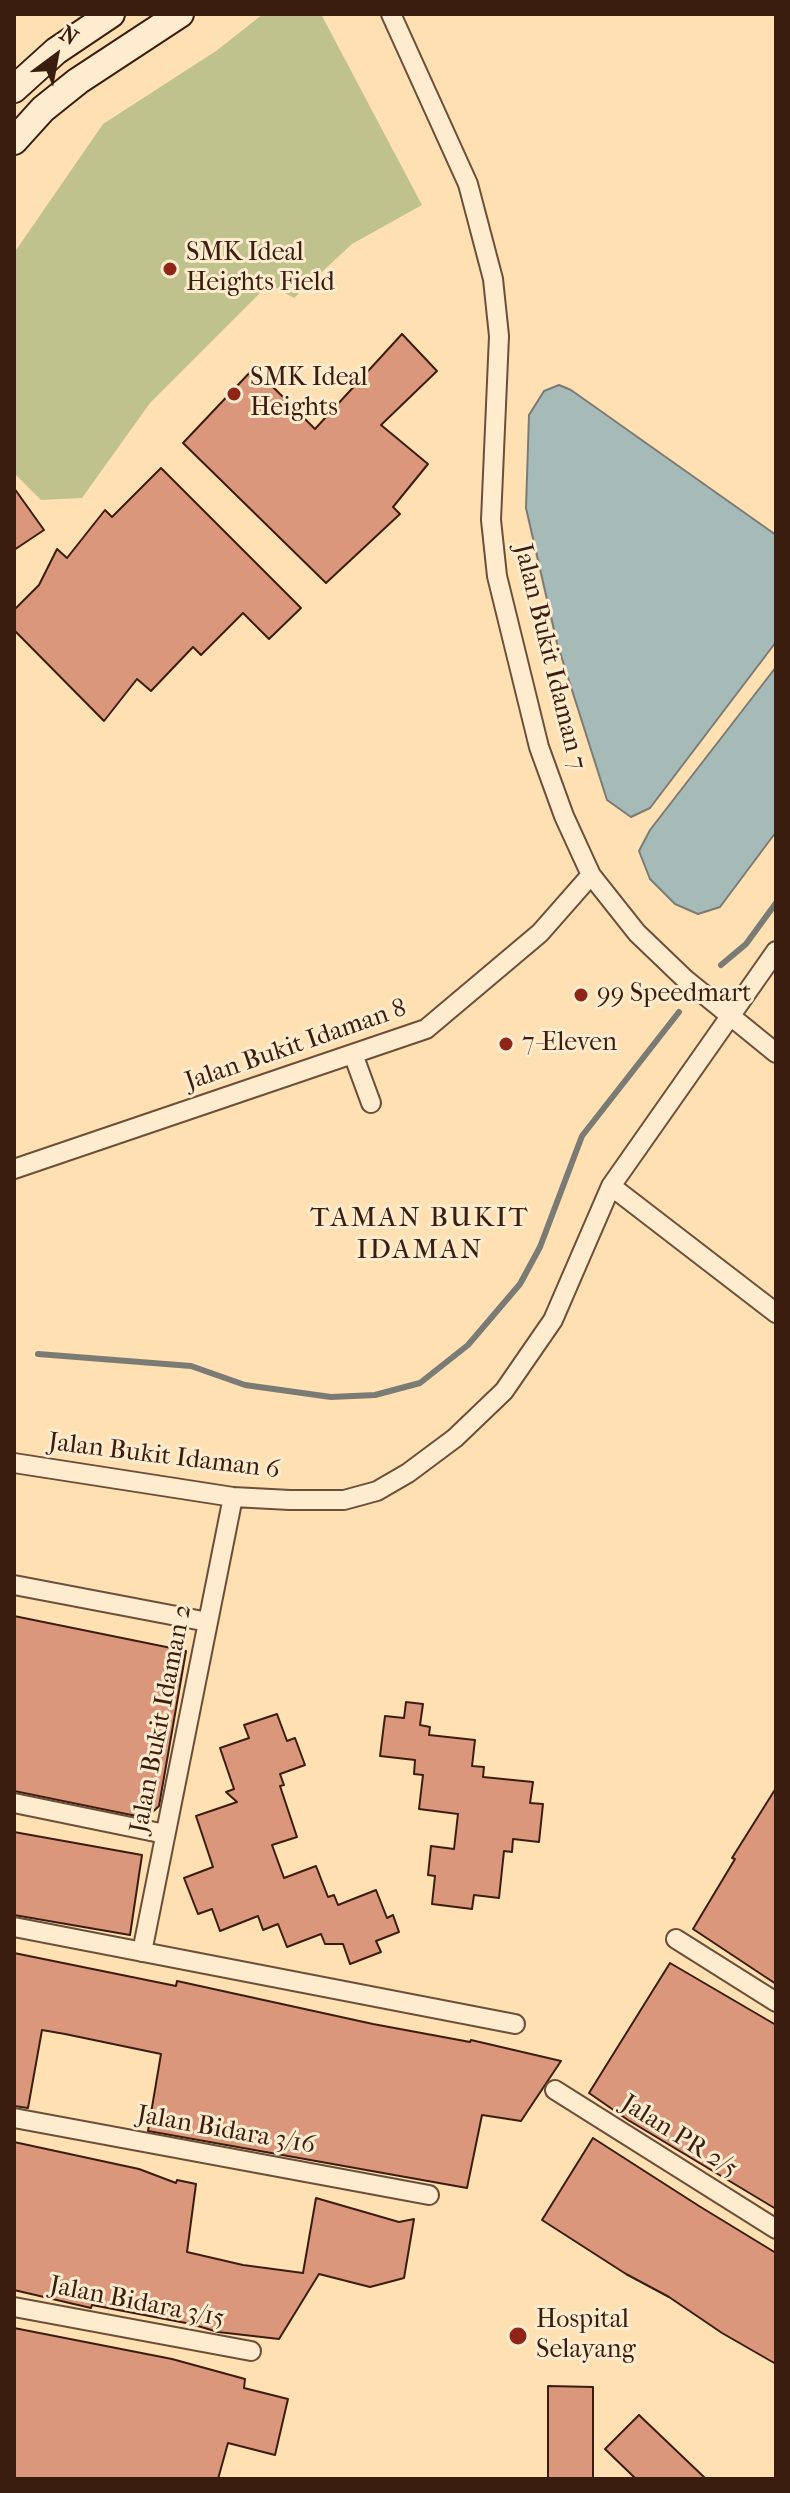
<!DOCTYPE html>
<html>
<head>
<meta charset="utf-8">
<style>
  body { margin:0 }
  #map { position:relative; width:790px; height:2493px; overflow:hidden; background:#ffe0b3; font-family:"IM FELL French Canon",serif }
  canvas { display:block }
  .frame { position:absolute; inset:0; border:16px solid #3b1d10; pointer-events:none }
  .north { position:absolute; left:16px; top:16px; width:80px; height:80px; -webkit-text-stroke:6px #ffebce; paint-order:stroke; rotate:32deg; font-size:22px; font-weight:700; line-height:32px; text-align:center; color:#3b1d10 }
  .north::after { content:''; display:block; margin:auto; width:28px; height:36px; background:#3b1d10; clip-path:polygon(50% 0,100% 100%,50% 72%,0 100%) }
</style>
</head>
<body>
<div id="map">
<canvas width="790" height="2493"></canvas>
<div class="frame"></div>
<div class="north">N</div>
</div>
<script>
const c = document.querySelector('canvas').getContext('2d');
c.lineJoin = 'round';
function fillPath(path, color) { c.fillStyle = color; c.fill(path, 'evenodd'); }
const shape = rows => new Path2D(rows.map(r => 'M' + r).join(''));
function stroke(path, color, width, dash) { c.strokeStyle = color; c.lineWidth = width; c.lineCap = dash ? 'butt' : 'round'; c.setLineDash(dash || []); c.stroke(path); }
function label(font, color, halo, rows, align = 'center') {
  c.font = font + ' "IM FELL French Canon",serif'; c.lineWidth = 6; c.setLineDash([]); c.textBaseline = 'middle'; c.strokeStyle = halo; c.fillStyle = color; for (const [text, x, y, turn = 0] of rows) {
    c.save(); c.translate(x, y); c.rotate((+turn || 0) * Math.PI / 180); c.textAlign = isNaN(turn) ? turn : align; if (halo) c.strokeText(text, 0, 0); c.fillText(text, 0, 0); c.restore();
  }
}
fillPath(shape([
  [263,14,321,14,422,205,352,244,294,298,269,284,150,403,82,498,41,500,14,473,14,253,103,124,216,51]
]), '#c0c28d');
const water = shape([
  [559,385,571,390,776,535,776,642,650,808,631,817,607,800,557,643,526,508,529,415,544,391,559,385],
  [776,667,776,832,720,907,698,914,675,904,650,879,639,851,650,830,776,667]
]);
fillPath(water, '#a6bab8');
stroke(water, '#7b7b75', 2);
stroke(shape([
  [721,965,746,944,776,903],
  [38,1354,191,1366,245,1385,331,1397,375,1395,420,1383,468,1345,520,1284,540,1247,582,1136,679,1012]
]), '#7b7b75', 6);
const building = shape([
  [402,334,437,371,381,425,428,464,393,507,400,514,326,583,183,443,254,368,315,429,402,334],
  [161,468,301,608,269,639,243,613,201,655,193,647,151,691,137,679,104,721,14,630,14,610,39,585,57,549,67,558,105,510,112,517,161,468],
  [14,488,44,530,14,550,14,488],
  [14,1616,186,1651,159,1806,146,1818,14,1791,14,1616],
  [406,1702,423,1704,420,1725,430,1727,429,1735,475,1740,472,1766,484,1767,483,1777,533,1782,530,1803,543,1804,539,1842,513,1839,512,1852,504,1851,499,1898,474,1895,472,1909,432,1904,435,1876,428,1875,431,1846,454,1849,458,1814,419,1809,423,1775,414,1774,415,1760,380,1756,385,1716,404,1718,406,1702],
  [277,1714,287,1741,295,1738,305,1765,280,1774,284,1785,280,1786,297,1837,272,1845,284,1878,316,1866,328,1897,334,1895,338,1905,376,1890,387,1918,393,1915,399,1932,376,1941,381,1952,350,1964,343,1944,325,1944,321,1934,287,1947,278,1924,263,1930,258,1916,220,1931,212,1909,198,1914,184,1878,213,1867,196,1816,237,1802,226,1792,234,1789,220,1748,249,1738,244,1725,277,1714],
  [776,1788,776,1984,693,1929,735,1859,732,1858,776,1788],
  [14,1832,142,1855,130,1935,14,1915,14,1832],
  [14,1953,176,1986,177,1981,373,2024,470,2042,471,2040,561,2061,521,2121,482,2115,467,2188,148,2131,161,2054,65,2034,42,2030,28,2108,14,2106,14,1953],
  [670,1963,776,2025,776,2209,628,2120,589,2093,670,1963],
  [593,2138,699,2206,776,2253,776,2364,722,2333,669,2297,626,2274,542,2220,593,2138],
  [14,2142,139,2169,176,2183,177,2180,196,2184,187,2252,243,2265,303,2273,316,2198,399,2222,414,2219,404,2278,370,2287,319,2274,279,2339,218,2332,191,2324,92,2305,91,2308,14,2290,14,2142],
  [14,2328,172,2359,245,2379,244,2388,288,2399,275,2455,228,2443,218,2479,14,2479,14,2328],
  [548,2386,593,2387,593,2479,548,2479,548,2386],
  [639,2415,706,2479,636,2479,605,2449,639,2415]
]);
fillPath(building, '#db977b');
stroke(building, '#3b1d10', 2);
const minor = shape([
  [391,14,468,184,493,279,499,336,491,520,497,576,539,747,564,816,591,875,637,933,685,979,776,1053],
  [353,1054,371,1103],
  [14,1169,426,1029,540,933,591,875],
  [611,1186,776,1313],
  [14,1463,233,1497,290,1500,344,1500,377,1491,408,1473,455,1438,504,1391,553,1320,611,1186,776,951],
  [14,1585,208,1622],
  [14,1803,165,1834],
  [14,1927,515,2024],
  [676,1939,776,2002],
  [142,1952,233,1497],
  [555,2090,776,2229],
  [14,2118,429,2195],
  [14,2307,251,2351]
]);
const secondary = shape([
  [14,89,56,51,111,14],
  [14,141,43,109,78,81,180,14]
]);
stroke(minor, '#6c4e39', 22);
stroke(secondary, '#3b1d10', 30);
stroke(minor, '#ffebce', 18);
stroke(secondary, '#ffebce', 26);
for (const [x, y, r, color] of [
  [170,269,8,"#8f2418"],
  [234,394,8,"#8f2418"],
  [581,995,8,"#8f2418"],
  [506,1044,8,"#8f2418"],
  [518,2336,10,"#8f2418"]
]) { const dot = new Path2D(); dot.arc(x, y, r, 0, 2 * Math.PI); c.fillStyle = color; c.fill(dot); stroke(dot, '#ffebce', 3); }
label('26px', '#3b1d10', '#ffebce', [
  ["SMK Ideal",186,254],
  ["Heights Field",186,284],
  ["SMK Ideal",250,379],
  ["Heights",250,409],
  ["99 Speedmart",597,995],
  ["7-Eleven",522,1044],
  ["Hospital",536,2321],
  ["Selayang",536,2351]
], 'left');
label('26px', '#3b1d10', '#ffebce', [
  ["Jalan Bukit Idaman 7",549,657,76],
  ["Jalan Bukit Idaman 8",296,1046,-19],
  ["Jalan Bukit Idaman 6",164,1457,7],
  ["Jalan Bukit Idaman 2",162,1719,-79],
  ["Jalan Bidara 3/16",226,2131,10],
  ["Jalan PR 2/5",679,2137,32],
  ["Jalan Bidara 3/15",137,2303,11]
]);
c.letterSpacing = '2px';
label('28px', '#3b1d10', '#ffebce', [
  ["TAMAN BUKIT",420,1219],
  ["IDAMAN",420,1251]
]);
c.letterSpacing = '0px';
</script>
</body>
</html>
